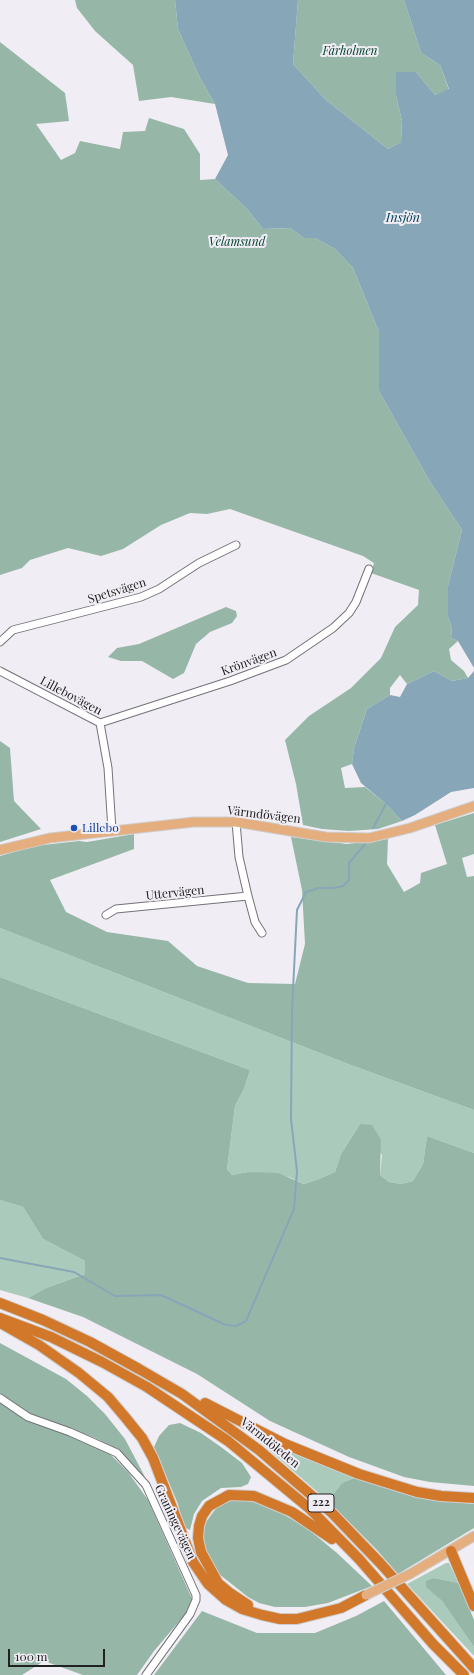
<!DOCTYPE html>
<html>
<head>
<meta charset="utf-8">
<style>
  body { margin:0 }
  #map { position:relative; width:474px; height:1675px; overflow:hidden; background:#f1edf4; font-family:"Playfair Display",serif }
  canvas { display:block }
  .scale { position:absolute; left:8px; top:1649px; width:97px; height:18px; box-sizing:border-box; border:2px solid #212022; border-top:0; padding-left:5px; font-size:12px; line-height:14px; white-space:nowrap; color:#212022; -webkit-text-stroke:3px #f1edf4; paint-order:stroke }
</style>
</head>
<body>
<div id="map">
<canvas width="474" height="1675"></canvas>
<div class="scale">100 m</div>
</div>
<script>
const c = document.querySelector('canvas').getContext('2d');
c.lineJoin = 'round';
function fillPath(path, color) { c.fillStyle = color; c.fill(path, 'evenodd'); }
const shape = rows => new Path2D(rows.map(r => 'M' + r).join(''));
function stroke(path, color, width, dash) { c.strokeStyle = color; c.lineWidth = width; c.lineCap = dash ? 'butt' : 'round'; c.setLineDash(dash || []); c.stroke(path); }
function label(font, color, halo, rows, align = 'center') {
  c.font = font + ' "Playfair Display",serif'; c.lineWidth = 4; c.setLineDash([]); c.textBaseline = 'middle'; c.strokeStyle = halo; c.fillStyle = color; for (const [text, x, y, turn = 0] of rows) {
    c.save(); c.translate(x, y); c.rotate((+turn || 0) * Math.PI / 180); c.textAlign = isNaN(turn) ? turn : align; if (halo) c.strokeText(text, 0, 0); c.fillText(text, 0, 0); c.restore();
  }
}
fillPath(shape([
  [0,928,348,1064,474,1110,474,1153,427,1136,423,1164,413,1181,401,1184,389,1182,380,1175,382,1155,360,1124,341,1154,335,1172,319,1179,304,1184,289,1177,248,1172,232,1175,227,1169,235,1106,244,1089,250,1070,0,977],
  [0,1200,23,1207,43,1239,85,1261,85,1274,46,1288,28,1298,0,1290],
  [247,1431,294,1454,354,1478,342,1483,328,1501],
  [446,1563,449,1563,459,1583,434,1578,426,1586,442,1601,461,1628,474,1647,474,1656,407,1584]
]), '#aacbbb');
fillPath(shape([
  [75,0,175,0,178,29,200,78,215,104,171,97,139,101,133,65,95,31,77,8],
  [298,0,404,0,421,53,440,65,449,90,435,95,416,72,396,95,402,121,401,142,388,149,326,100,293,64],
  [0,42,65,93,69,121,36,124,61,160,75,153,80,141,120,149,123,132,145,131,149,118,184,129,200,154,200,180,215,179,247,209,263,229,290,228,304,238,315,238,335,249,353,268,379,332,379,391,429,480,462,530,448,586,448,617,452,628,451,638,458,641,449,649,451,660,464,671,468,678,452,681,434,671,407,684,400,675,390,688,390,695,367,709,354,748,352,764,341,768,345,788,365,787,386,804,402,821,378,829,349,831,322,829,303,825,296,784,285,740,309,716,351,688,381,658,395,627,418,605,419,590,371,573,374,563,363,556,230,509,207,514,190,513,161,525,123,549,101,556,68,548,30,560,22,568,0,575],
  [226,607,236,611,237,616,232,623,210,632,196,644,184,673,173,679,142,661,121,661,108,657,117,648,139,644],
  [0,741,10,748,14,801,41,829,0,842],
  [474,813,474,854,462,858,467,877,474,876,474,1110,348,1064,0,928,0,856,34,846,79,841,87,842,134,834,134,849,50,880,66,912,107,932,168,941,197,966,248,983,295,984,305,944,302,890,291,837,347,844,388,839,387,864,404,892,420,883,421,873,447,864,435,825],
  [0,977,250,1070,244,1089,235,1106,227,1169,232,1175,248,1172,278,1173,304,1184,319,1179,335,1172,341,1154,360,1124,372,1125,381,1140,380,1175,389,1182,401,1184,413,1181,423,1164,427,1136,474,1153,474,1486,430,1482,404,1477,349,1457,270,1421,197,1374,83,1317,28,1298,46,1288,85,1274,85,1261,43,1239,23,1207,0,1200],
  [0,1343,66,1379,87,1396,105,1414,125,1439,145,1477,134,1468,118,1450,95,1438,29,1413,0,1394],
  [0,1402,24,1418,107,1451,128,1472,148,1500,193,1601,187,1612,154,1651,137,1675,83,1675,44,1661,22,1675,0,1675],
  [180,1423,201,1433,221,1447,242,1463,251,1477,248,1484,241,1487,221,1488,202,1501,194,1514,190,1530,184,1527,178,1504,154,1447,159,1436,169,1425],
  [354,1478,426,1499,474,1504,474,1528,398,1574,376,1549,328,1501,342,1483],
  [241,1499,251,1501,278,1511,308,1529,337,1553,372,1586,328,1603,305,1607,275,1607,259,1603,248,1597,219,1574,210,1560,204,1547,203,1535,206,1522,217,1507,231,1500],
  [434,1578,459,1583,474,1620,474,1647,442,1601,426,1587,426,1581],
  [384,1601,446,1675,154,1675,202,1611,257,1633,315,1633,356,1616]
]), '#96b7a7');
fillPath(shape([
  [175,0,298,0,293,64,326,100,388,149,401,142,402,121,396,95,396,72,416,72,435,95,449,89,440,65,421,53,404,0,474,0,474,668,458,641,451,638,452,628,448,617,448,586,462,530,429,480,379,391,379,332,353,268,335,249,315,238,304,238,290,228,263,229,247,209,215,179,228,155,215,104,200,78,178,29],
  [434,671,452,681,468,678,474,671,474,788,451,792,415,815,402,821,386,804,361,783,352,764,354,748,367,709,390,695,400,697,407,684]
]), '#87a6b7');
stroke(shape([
  [373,828,386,804],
  [0,1258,74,1272,115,1296,161,1295,226,1325,236,1326,246,1321,294,1209,297,1171,291,1119,292,1010,297,910,306,892,319,888,334,888,343,886,349,880,349,863,365,844]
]), '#87a6b7', 2);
const minor = shape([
  [0,642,13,630,141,597,159,589,199,563,236,545],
  [0,671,100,723,108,768,112,830],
  [100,723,230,681,286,660,333,628,349,613,356,602,369,569],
  [236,822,239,857,248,896,255,922,262,933],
  [106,915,116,909,248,896],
  [0,1398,28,1417,70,1432,117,1453,146,1485,196,1595,196,1600,190,1614,146,1675]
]);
const major = shape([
  [0,850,50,838,194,822,236,822,326,837,369,838,410,828,474,806],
  [410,1574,474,1536]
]);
const highway = shape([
  [0,1303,43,1320,90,1342,139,1369,182,1394,259,1450,332,1513,380,1563,474,1668],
  [0,1318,51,1337,102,1362,147,1387,228,1441,310,1509,359,1559,433,1644,464,1675],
  [2,1324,39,1345,79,1373,108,1397,125,1417,142,1438,153,1458,193,1562,208,1584,226,1600,242,1609,262,1615,280,1619,297,1619,341,1608,366,1595],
  [205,1403,285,1444,359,1474,417,1492,441,1496,474,1498],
  [451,1551,474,1606],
  [248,1605,230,1593,218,1583,201,1552,198,1538,199,1526,202,1516,209,1506,229,1495,254,1496,292,1512,332,1539]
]);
stroke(minor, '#747178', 9);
stroke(major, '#cecece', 11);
stroke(highway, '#cecece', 12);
stroke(minor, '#fff', 7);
stroke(major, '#e4ae7f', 9);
stroke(highway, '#d2782a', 10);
const majorBridge = shape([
  [366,1595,410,1574]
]);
stroke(majorBridge, '#cecece', 11, []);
stroke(majorBridge, '#e4ae7f', 9);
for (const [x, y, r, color] of [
  [74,828,4,"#1a4fb4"]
]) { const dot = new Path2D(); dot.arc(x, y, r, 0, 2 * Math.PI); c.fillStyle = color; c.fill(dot); stroke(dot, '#f1edf4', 1.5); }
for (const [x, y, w] of [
  [321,1503,26]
]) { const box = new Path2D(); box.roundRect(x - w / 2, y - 9, w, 18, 3); c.fillStyle = '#f1edf4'; c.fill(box); stroke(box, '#212022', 1); }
label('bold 11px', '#212022', null, [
  ["222",321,1503]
]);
label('italic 12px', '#00442e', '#f1edf4', [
  ["Fårholmen",350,51],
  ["Velamsund",237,242]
]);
label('12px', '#212022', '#f1edf4', [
  ["Spetsvägen",117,591,-17],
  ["Krönvägen",249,662,-20],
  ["Lillebovägen",71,696,28],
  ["Värmdövägen",264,815,7],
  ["Uttervägen",175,893,-6],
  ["Värmdöleden",270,1443,39],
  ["Graningevägen",175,1522,65]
]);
label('12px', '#164399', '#f1edf4', [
  ["Lillebo",82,828]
], 'left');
label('italic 13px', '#00425b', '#f1edf4', [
  ["Insjön",403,218]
]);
</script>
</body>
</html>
